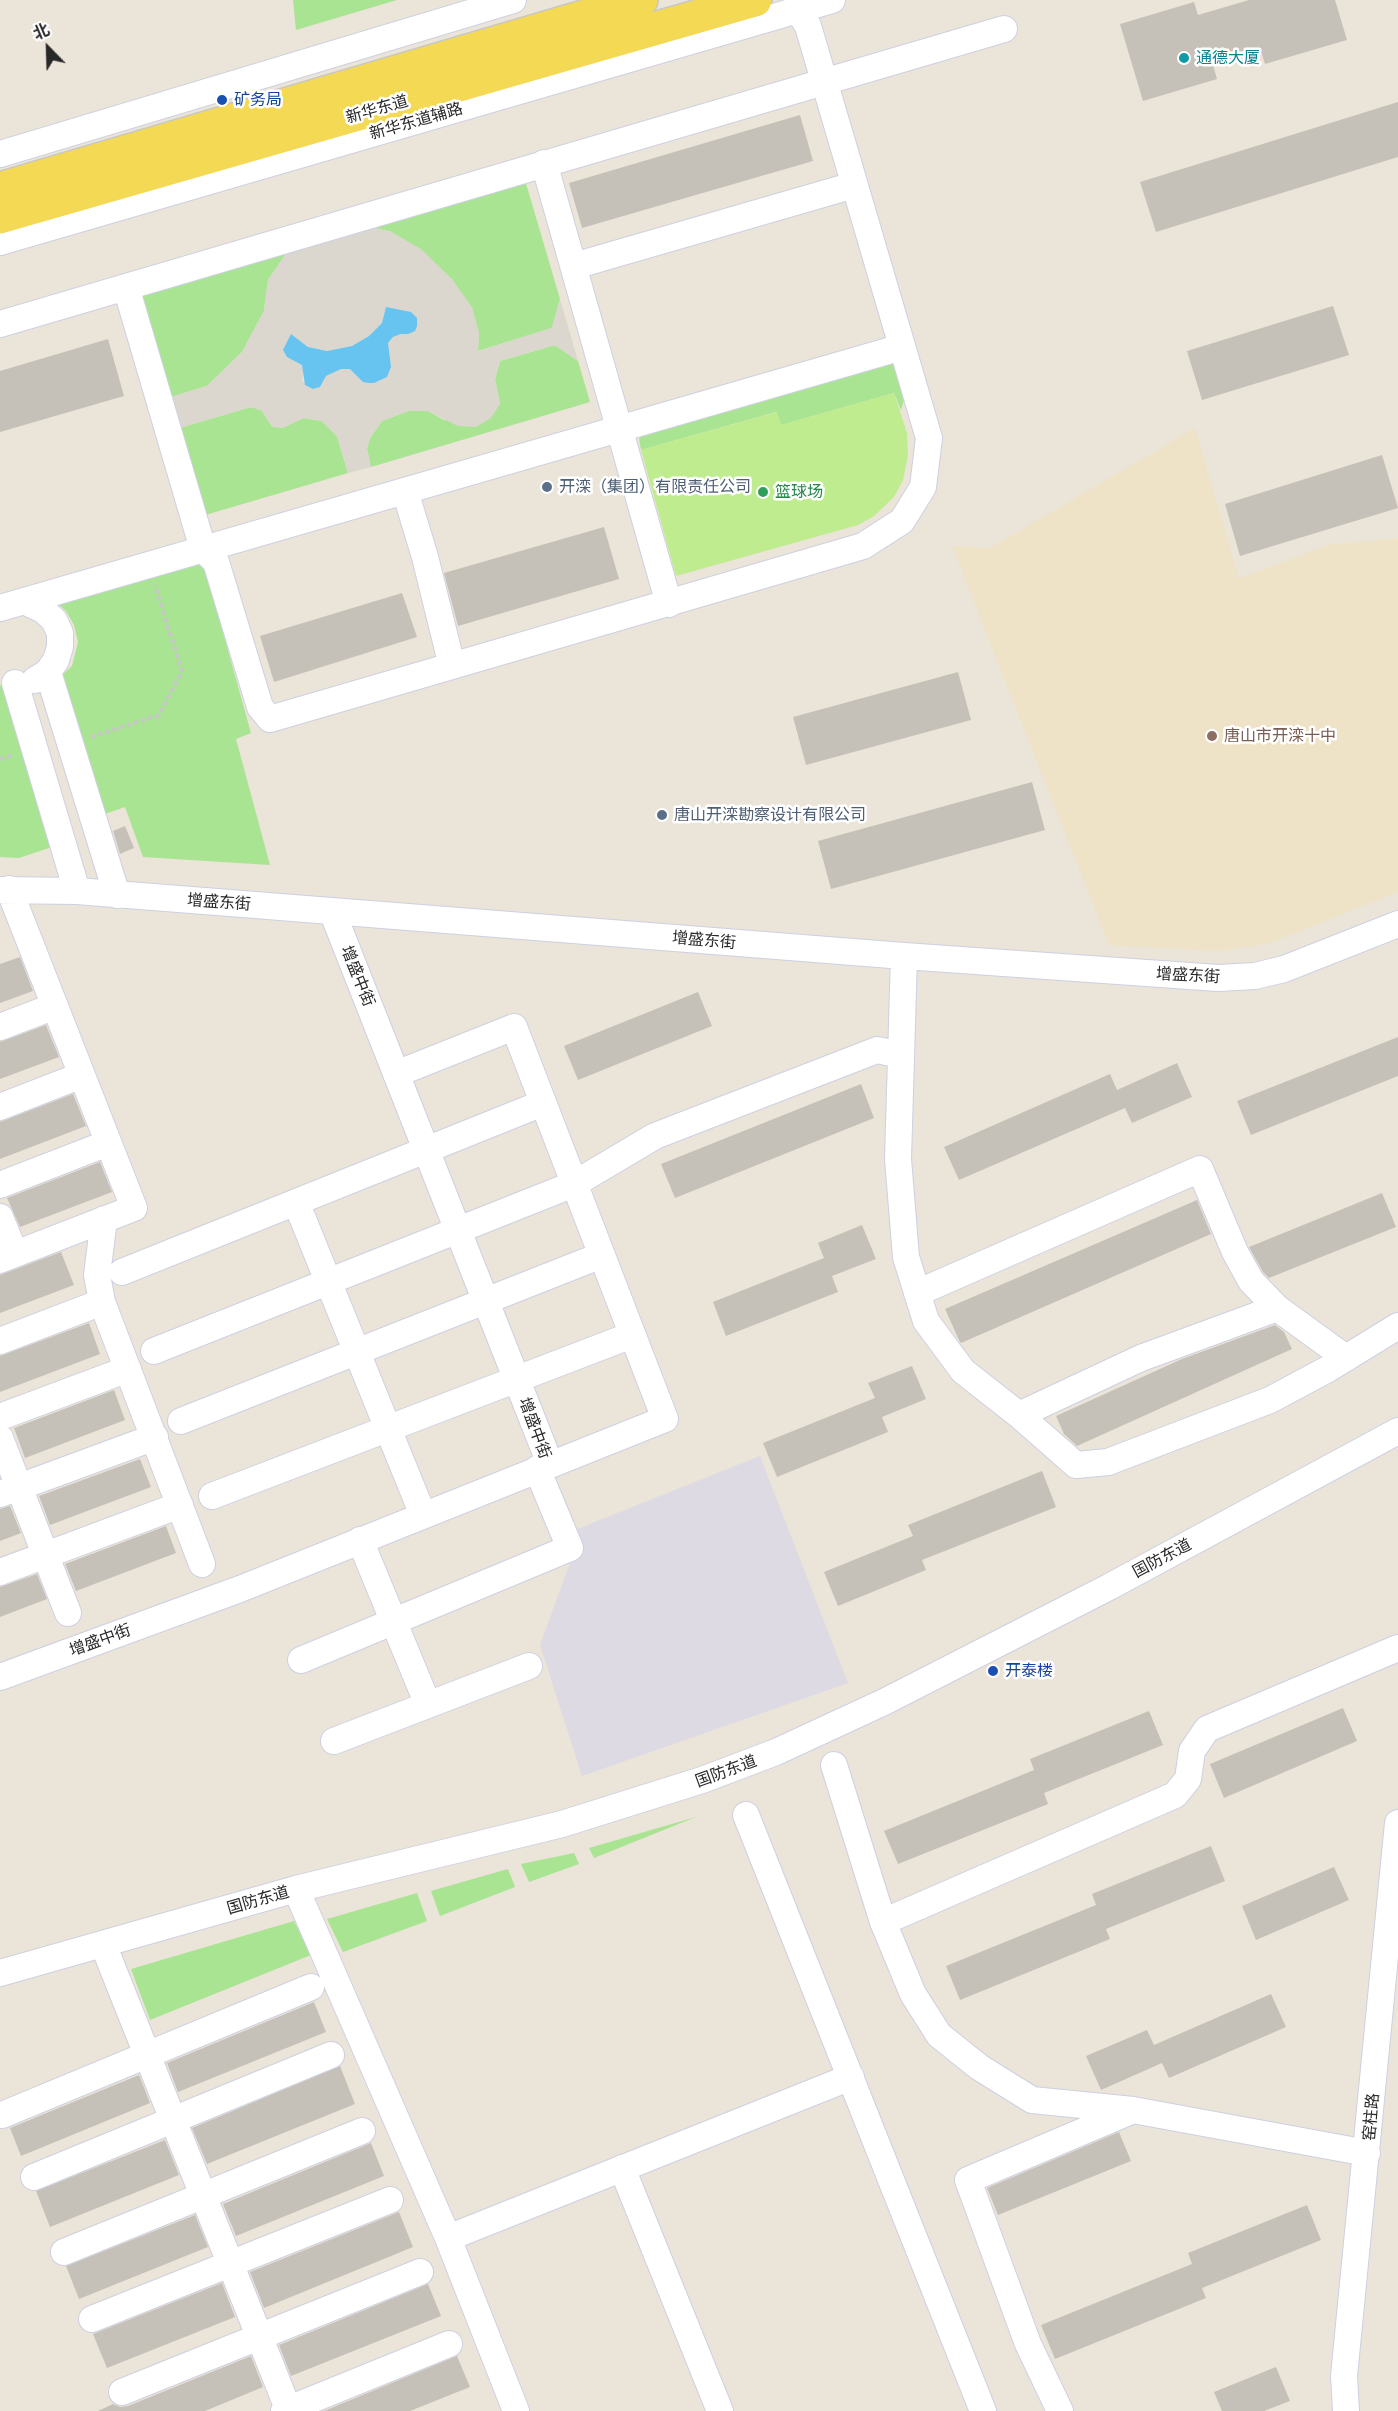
<!DOCTYPE html>
<html>
<head>
<meta charset="utf-8">
<style>
  body { margin:0 }
  #map { position:relative; width:1398px; height:2411px; overflow:hidden; background:#ebe4d8; font-family:"Exo 2","Noto Sans SC",sans-serif }
  canvas { display:block }
  .north { position:absolute; left:18px; top:18px; width:60px; height:60px; -webkit-text-stroke:4px #fff; paint-order:stroke; rotate:337deg; font-size:16px; font-weight:700; line-height:24px; text-align:center; color:#282828 }
  .north::after { content:''; display:block; margin:auto; width:21px; height:27px; background:#282828; clip-path:polygon(50% 0,100% 100%,50% 72%,0 100%) }
</style>
</head>
<body>
<div id="map">
<canvas width="1398" height="2411"></canvas>
<div class="north">北</div>
</div>
<script>
const c = document.querySelector('canvas').getContext('2d');
c.lineJoin = 'round';
function fillPath(path, color) { c.fillStyle = color; c.fill(path, 'evenodd'); }
const shape = rows => new Path2D(rows.map(r => 'M' + r).join(''));
function stroke(path, color, width, dash) { c.strokeStyle = color; c.lineWidth = width; c.lineCap = dash ? 'butt' : 'round'; c.setLineDash(dash || []); c.stroke(path); }
function label(font, color, halo, rows, align = 'center') {
  c.font = font + ' "Exo 2","Noto Sans SC",sans-serif'; c.lineWidth = 5; c.setLineDash([]); c.textBaseline = 'middle'; c.strokeStyle = halo; c.fillStyle = color; for (const [text, x, y, turn = 0] of rows) {
    c.save(); c.translate(x, y); c.rotate((+turn || 0) * Math.PI / 180); c.textAlign = isNaN(turn) ? turn : align; if (halo) c.strokeText(text, 0, 0); c.fillText(text, 0, 0); c.restore();
  }
}
fillPath(shape([
  [760,1456,848,1683,582,1776,540,1645,571,1560,584,1553,575,1530]
]), '#dddae3');
fillPath(shape([
  [1195,428,1239,579,1328,545,1398,538,1398,892,1270,943,1221,951,1109,945,952,546,990,548]
]), '#eee3c7');
fillPath(shape([
  [293,0,397,0,296,30],
  [525,180,560,299,552,328,478,351,479,332,366,226],
  [290,248,268,280,264,311,242,352,207,386,168,398,137,294],
  [555,345,578,361,590,402,371,467,367,449,370,438,382,421,408,411,428,411,444,420,500,404,495,379,500,361],
  [883,361,893,363,899,370,906,394,901,410,894,393,781,425,776,412,641,450,639,439,648,427],
  [251,407,261,410,282,428,304,418,322,421,337,436,348,473,202,516,176,429],
  [194,561,204,564,251,733,236,739,270,865,143,857,125,807,102,815,60,677,72,666,78,642,74,625,66,611,55,601],
  [0,685,6,687,55,846,19,858,0,857],
  [696,1817,594,1858,589,1848],
  [574,1853,579,1864,529,1882,521,1864],
  [508,1869,515,1887,440,1916,431,1891],
  [417,1893,427,1921,343,1952,327,1919],
  [294,1921,311,1955,150,2020,131,1969]
]), '#a9e492');
fillPath(shape([
  [894,393,907,433,908,455,903,480,894,497,874,516,858,525,676,576,641,450,777,412,781,425]
]), '#beec8e');
fillPath(shape([
  [366,226,390,231,421,249,452,279,472,307,479,332,478,351,552,328,560,299,578,361,555,345,500,361,495,379,500,404,491,418,476,427,458,426,428,411,408,411,382,421,370,438,367,449,371,467,348,473,337,436,322,421,304,418,282,428,272,427,261,410,251,407,176,429,168,398,207,386,242,352,264,311,268,280,290,248],
  [382,323,408,334,401,334,393,337,388,343,389,372,360,377,350,369,341,369,326,376,320,387,302,381,304,370,302,364,297,361,291,334,308,347,327,351,352,346,369,336]
]), '#dbd7cf');
fillPath(shape([
  [386,307,411,312,417,318,417,326,415,331,408,334,401,334,393,337,388,343,391,367,387,377,374,383,369,383,363,382,350,369,341,369,326,376,320,387,313,389,305,385,302,365,287,357,283,350,291,334,308,347,327,351,352,346,369,336,382,323]
]), '#67c4f1');
fillPath(shape([
  [1249,0,1335,0,1347,40,1265,64,1261,51,1213,65,1217,79,1143,101,1120,24,1194,2,1198,15],
  [1398,102,1398,157,1156,232,1140,182],
  [800,115,813,161,582,228,569,183],
  [1333,306,1349,355,1202,400,1187,351],
  [108,339,124,396,0,432,0,371],
  [1382,455,1398,508,1240,556,1225,504],
  [604,527,619,579,458,626,444,573],
  [402,593,417,637,274,682,260,636],
  [958,672,971,720,806,765,793,717],
  [1032,782,1045,830,831,889,818,841],
  [125,826,134,848,120,854,113,831],
  [20,957,33,991,0,1003,0,964],
  [698,992,712,1026,578,1080,564,1046],
  [46,1025,59,1057,0,1079,0,1042],
  [1398,1037,1398,1076,1251,1135,1237,1101],
  [1177,1063,1192,1097,1132,1123,1125,1108,959,1180,944,1147,1110,1074,1117,1090],
  [861,1084,874,1118,675,1198,661,1164],
  [73,1094,86,1126,0,1159,0,1122],
  [100,1162,112,1192,20,1227,7,1198],
  [1382,1193,1396,1227,1269,1278,1263,1272,1249,1247],
  [1197,1200,1211,1234,961,1343,959,1340,945,1309],
  [862,1225,876,1259,832,1276,838,1292,726,1336,713,1302,824,1258,818,1243],
  [61,1252,74,1285,0,1313,0,1275],
  [89,1323,100,1354,0,1392,0,1356],
  [1275,1325,1284,1332,1292,1349,1077,1446,1064,1434,1056,1416,1182,1359],
  [912,1366,926,1399,882,1417,888,1432,777,1477,763,1443,875,1398,868,1383],
  [114,1390,125,1420,25,1458,14,1428],
  [140,1459,151,1487,50,1525,39,1496],
  [1042,1471,1056,1507,922,1560,926,1570,838,1606,824,1572,913,1536,908,1525],
  [10,1506,21,1533,0,1541,0,1509],
  [166,1526,176,1553,76,1591,65,1564],
  [37,1574,47,1599,0,1617,0,1587],
  [1343,1708,1357,1741,1224,1798,1210,1764],
  [1149,1711,1163,1745,1044,1793,1048,1804,898,1864,884,1831,1034,1770,1030,1759],
  [1211,1846,1225,1881,1106,1929,1110,1939,960,2000,946,1966,1096,1905,1092,1894],
  [1334,1867,1349,1900,1256,1940,1242,1906],
  [1271,1994,1286,2027,1169,2078,1162,2063,1101,2090,1086,2056,1147,2030,1154,2045],
  [314,2002,326,2032,178,2092,167,2063],
  [340,2066,355,2104,207,2164,192,2128],
  [139,2075,150,2103,21,2156,10,2128],
  [1119,2132,1131,2161,998,2215,987,2188],
  [165,2140,179,2175,50,2227,36,2191],
  [371,2143,384,2176,236,2236,223,2204],
  [1307,2205,1321,2240,1202,2288,1206,2298,1055,2359,1041,2325,1192,2264,1188,2253],
  [399,2212,413,2247,264,2308,250,2272],
  [195,2215,208,2247,79,2299,66,2266],
  [222,2283,235,2317,107,2368,93,2334],
  [428,2284,441,2316,291,2376,279,2345],
  [251,2356,263,2387,205,2411,98,2411,113,2404,120,2407,128,2406],
  [457,2356,470,2387,410,2411,324,2411],
  [1276,2367,1290,2401,1264,2411,1222,2411,1214,2392]
]), '#c6c1b8');
const minor = shape([
  [0,154,513,0],
  [544,163,669,604],
  [0,242,832,0],
  [574,266,854,185],
  [126,287,203,549,216,562,260,707,270,719,863,546,902,521,923,487,929,438,808,26,798,10],
  [0,324,1004,29],
  [405,491,425,557,452,666],
  [24,601,43,610,54,620,60,633,60,647,56,660,48,672,35,680],
  [0,608,902,347],
  [48,672,117,895],
  [15,683,77,891],
  [0,890,77,891,904,956,1218,978,1255,976,1284,969,1398,924],
  [332,911,550,1464],
  [904,956,898,1159,906,1257,926,1321,963,1371,1019,1415,1076,1465,1108,1462,1270,1400,1328,1369,1398,1326],
  [0,1027,55,1006],
  [0,1107,82,1075],
  [0,1185,108,1143],
  [296,1202,423,1515],
  [0,1217,15,1254],
  [104,1219,97,1275,102,1302,202,1564],
  [0,1260,134,1208,9,889],
  [122,1272,543,1103],
  [917,1293,1200,1169,1235,1252,1251,1281,1277,1308,1346,1358],
  [0,1341,102,1302],
  [154,1351,574,1184,655,1136,877,1050,901,1055],
  [1019,1415,1141,1358,1277,1308],
  [0,1417,128,1369],
  [181,1421,602,1255],
  [0,1438,68,1613],
  [0,1494,155,1437],
  [212,1496,632,1335],
  [360,1540,428,1705],
  [0,1572,180,1505],
  [301,1660,570,1548,537,1469],
  [0,1677,240,1589,665,1419,514,1027,396,1074],
  [334,1741,529,1666],
  [834,1765,883,1922,913,1994,939,2035,979,2067,1032,2100,1133,2110,1367,2153],
  [746,1815,983,2411],
  [296,1889,448,2238,516,2411],
  [883,1922,1175,1795,1188,1779,1192,1751,1207,1729,1398,1648],
  [103,1944,289,2411],
  [0,1973,296,1889,562,1824,702,1780,776,1752,884,1702,1109,1587,1398,1431],
  [2,2115,311,1987],
  [622,2168,720,2411],
  [34,2177,331,2055],
  [448,2238,851,2077],
  [64,2252,362,2131],
  [92,2319,390,2200],
  [122,2392,420,2272],
  [284,2411,449,2344],
  [1060,2411,1028,2344,968,2180,1131,2111],
  [1346,2411,1344,2376,1398,1823]
]);
const major = shape([
  [0,189,641,0],
  [0,217,755,0]
]);
stroke(minor, '#ced0e2', 28);
stroke(major, '#c7c7c7', 36);
stroke(shape([
  [91,737,159,715,182,671,155,585],
  [0,759,14,755]
]), '#c7c7c7', 4, [4.5, 3]);
stroke(minor, '#fff', 26);
stroke(major, '#f4d954', 33);
for (const [x, y, r, color] of [
  [1184,58,6,"#0f9aa8"],
  [222,100,6,"#1a4fb4"],
  [547,487,6,"#5c6f8a"],
  [763,492,6,"#2e9e5b"],
  [1212,736,6,"#8d6e63"],
  [662,815,6,"#5c6f8a"],
  [993,1671,6,"#1a4fb4"]
]) { const dot = new Path2D(); dot.arc(x, y, r, 0, 2 * Math.PI); c.fillStyle = color; c.fill(dot); stroke(dot, '#fff', 2); }
label('16px', '#0d838f', '#fff', [
  ["通德大厦",1196,58]
], 'left');
label('16px', '#164399', '#fff', [
  ["矿务局",234,100],
  ["开泰楼",1005,1671]
], 'left');
label('16px', '#282828', '#fff', [
  ["新华东道",377,109,-16],
  ["新华东道辅路",416,121,-16],
  ["增盛东街",219,902,4],
  ["增盛东街",704,940,5],
  ["增盛东街",1188,975,3],
  ["增盛中街",358,976,68],
  ["增盛中街",535,1428,70],
  ["国防东道",1162,1558,-28],
  ["增盛中街",100,1640,-20],
  ["国防东道",726,1771,-20],
  ["国防东道",258,1900,-16],
  ["窑柱路",1371,2117,-85]
]);
label('16px', '#4e5e75', '#fff', [
  ["开滦（集团）有限责任公司",559,487],
  ["唐山开滦勘察设计有限公司",674,815]
], 'left');
label('16px', '#27864d', '#fff', [
  ["篮球场",775,492]
], 'left');
label('16px', '#785e54', '#fff', [
  ["唐山市开滦十中",1224,736]
], 'left');
</script>
</body>
</html>
